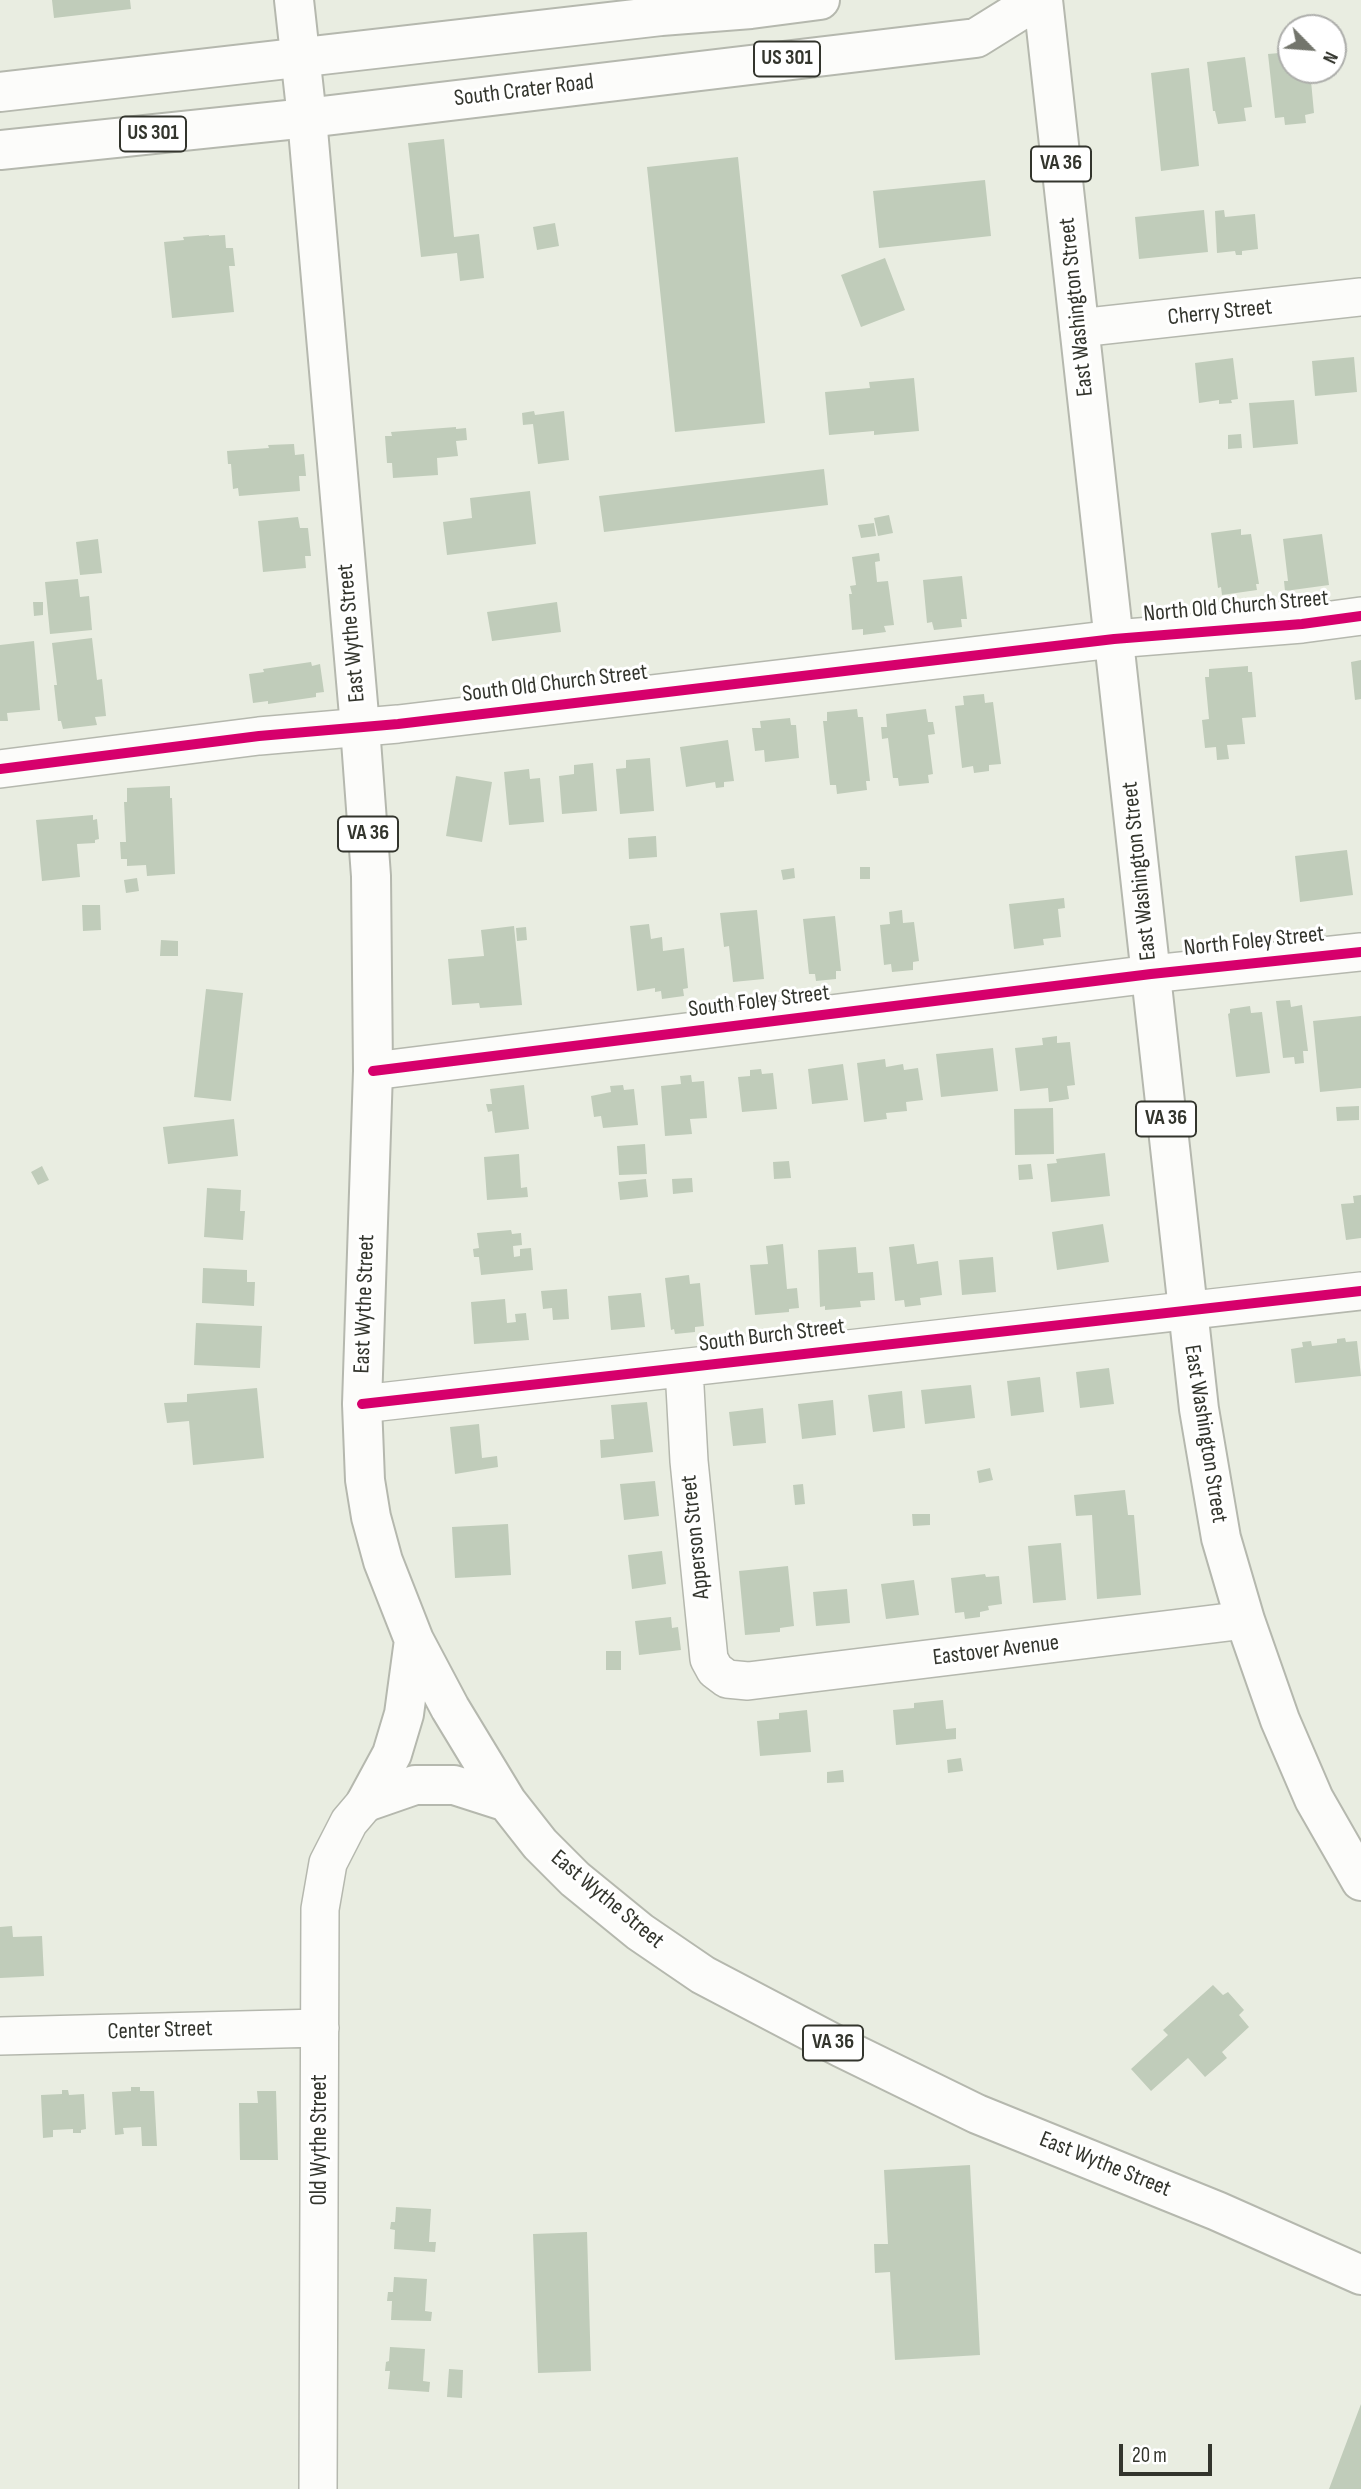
<!DOCTYPE html>
<html>
<head>
<meta charset="utf-8">
<style>
  body { margin:0 }
  #map { position:relative; width:1361px; height:2489px; overflow:hidden; background:#e9ede1; font-family:"Sofia Sans Condensed",sans-serif }
  canvas { display:block }
  .north { position:absolute; left:1277px; top:14px; width:70px; height:70px; box-sizing:border-box; background:#fff; border:2px solid #adaeab; border-radius:50%; rotate:115deg; font-size:19px; font-weight:700; line-height:28px; text-align:center; color:#33352d }
  .north::after { content:''; display:block; margin:auto; width:24px; height:32px; background:#73756c; clip-path:polygon(50% 0,100% 100%,50% 72%,0 100%) }
  .scale { position:absolute; left:1119px; top:2444px; width:93px; height:32px; box-sizing:border-box; border:4px solid #33352d; border-top:0; padding-left:9px; font-size:21px; line-height:24px; white-space:nowrap; color:#33352d; -webkit-text-stroke:5px #fff; paint-order:stroke }
</style>
</head>
<body>
<div id="map">
<canvas width="1361" height="2489"></canvas>
<div class="north">N</div>
<div class="scale">20 m</div>
</div>
<script>
const c = document.querySelector('canvas').getContext('2d');
c.lineJoin = 'round';
function fillPath(path, color) { c.fillStyle = color; c.fill(path, 'evenodd'); }
const shape = rows => new Path2D(rows.map(r => 'M' + r).join(''));
function stroke(path, color, width, dash) { c.strokeStyle = color; c.lineWidth = width; c.lineCap = dash ? 'butt' : 'round'; c.setLineDash(dash || []); c.stroke(path); }
function label(font, color, halo, rows, align = 'center') {
  c.font = font + ' "Sofia Sans Condensed",sans-serif'; c.lineWidth = 6; c.setLineDash([]); c.textBaseline = 'middle'; c.strokeStyle = halo; c.fillStyle = color; for (const [text, x, y, turn = 0] of rows) {
    c.save(); c.translate(x, y); c.rotate((+turn || 0) * Math.PI / 180); c.textAlign = isNaN(turn) ? turn : align; if (halo) c.strokeText(text, 0, 0); c.fillText(text, 0, 0); c.restore();
  }
}
fillPath(shape([
  [52,0,130,0,131,9,54,18],
  [1291,52,1291,70,1310,70,1314,113,1305,115,1306,123,1285,125,1284,117,1275,118,1268,54],
  [1245,57,1252,107,1244,108,1246,121,1218,124,1215,111,1213,111,1207,62],
  [1189,68,1199,166,1161,171,1151,73],
  [444,139,454,237,479,234,484,278,460,281,457,253,421,257,408,143],
  [738,157,765,423,675,432,647,167],
  [985,180,991,236,879,248,873,191],
  [1204,210,1208,252,1139,259,1135,217],
  [1224,210,1225,217,1255,214,1258,249,1242,251,1242,255,1236,255,1235,251,1217,253,1215,211],
  [555,223,559,246,537,250,533,227],
  [209,235,209,236,225,235,226,248,233,248,235,266,229,266,234,312,172,318,164,242,184,240,183,237],
  [885,258,905,310,861,327,841,275],
  [1354,357,1357,392,1315,396,1312,361],
  [1233,358,1238,399,1231,400,1232,403,1219,404,1219,400,1199,403,1195,363],
  [914,378,919,431,874,435,874,431,829,435,825,392,870,388,869,382],
  [1294,400,1298,444,1253,448,1249,403],
  [534,411,535,415,564,411,569,460,538,464,533,424,523,425,522,413],
  [456,427,456,429,466,428,467,440,456,441,458,456,437,458,438,475,393,478,392,463,387,463,385,436,392,436,391,432],
  [1241,434,1242,448,1228,449,1228,435],
  [294,444,295,455,304,454,306,476,299,476,300,491,239,496,238,488,233,489,231,464,228,464,227,451,269,448,268,445],
  [824,469,828,505,604,532,599,496],
  [530,491,536,544,447,555,443,522,472,518,470,498],
  [889,515,893,533,878,536,874,518],
  [298,517,300,528,308,528,311,556,305,556,306,568,263,572,258,521],
  [874,523,876,536,861,538,858,525],
  [1241,529,1241,535,1251,534,1259,584,1256,584,1257,590,1222,595,1221,587,1218,588,1211,533],
  [1322,534,1329,585,1285,591,1284,581,1288,581,1283,539],
  [98,539,102,573,80,575,76,542],
  [879,553,880,561,875,562,877,582,888,581,894,625,884,626,886,632,863,635,863,629,852,630,849,594,852,594,850,586,856,585,852,557],
  [962,576,967,619,961,619,962,627,934,630,932,622,927,623,923,580],
  [78,579,80,597,89,596,92,630,50,634,45,582],
  [33,602,43,602,43,615,34,616],
  [557,602,561,632,492,641,487,612],
  [92,638,97,680,102,679,106,716,95,717,97,725,63,729,61,721,58,721,54,685,57,685,52,643],
  [34,641,40,710,7,713,8,721,0,721,0,645],
  [1361,660,1361,699,1355,700,1351,662],
  [311,662,312,666,320,664,324,692,316,693,316,697,268,704,268,701,253,703,249,674,264,672,263,669],
  [1248,666,1248,672,1252,672,1256,717,1242,718,1245,744,1227,745,1229,759,1217,760,1216,747,1205,748,1202,720,1209,719,1205,677,1209,677,1209,669],
  [984,694,985,703,993,702,1001,764,989,765,989,771,974,773,973,766,962,768,955,706,964,705,963,696],
  [857,709,858,717,863,717,870,781,866,781,867,790,837,794,836,785,830,785,823,721,827,721,827,712],
  [926,709,928,722,933,722,935,734,928,735,933,774,928,775,929,783,899,786,898,778,893,778,888,738,882,739,881,727,887,727,886,714],
  [790,718,791,725,796,725,799,758,765,762,764,750,755,751,752,728,761,728,760,721],
  [728,740,734,781,724,782,724,787,716,788,715,782,686,787,680,747],
  [650,758,654,811,620,814,616,769,626,768,626,760],
  [593,763,597,811,562,814,559,776,574,774,574,765],
  [529,769,530,779,540,778,544,822,509,825,504,772],
  [456,776,492,782,482,842,446,836],
  [170,786,170,798,172,798,175,874,147,876,146,865,127,866,127,859,121,859,120,842,126,842,124,802,127,802,127,788],
  [93,815,93,820,97,819,99,839,95,840,95,843,77,844,80,877,42,881,36,820],
  [656,836,657,857,629,859,628,838],
  [1347,850,1353,895,1300,902,1295,856],
  [860,867,870,867,870,879,860,879],
  [794,868,795,878,783,880,781,870],
  [137,878,139,891,126,893,124,880],
  [1064,898,1065,908,1058,909,1061,937,1043,939,1044,945,1014,949,1009,904],
  [82,905,100,905,101,930,83,931],
  [757,910,764,979,733,982,729,946,724,947,720,913],
  [902,910,903,923,914,922,919,961,913,962,913,970,892,972,891,964,884,965,880,925,890,924,889,912],
  [835,916,841,971,836,971,836,979,816,981,815,974,809,974,803,919],
  [649,924,651,939,662,937,663,951,684,948,688,988,683,989,684,996,662,999,661,991,655,992,655,988,637,991,630,926],
  [514,926,522,1005,480,1008,479,1003,452,1005,448,959,484,956,481,930],
  [526,927,527,940,517,941,516,928],
  [161,940,178,941,178,956,160,956],
  [206,989,243,993,231,1101,194,1097],
  [1290,1000,1291,1007,1302,1005,1308,1051,1303,1051,1304,1063,1295,1064,1294,1057,1283,1058,1276,1001],
  [1250,1006,1251,1013,1262,1012,1270,1073,1236,1077,1228,1014,1230,1013,1230,1009],
  [1361,1016,1361,1088,1320,1092,1313,1021],
  [1057,1036,1057,1043,1070,1042,1075,1085,1067,1086,1069,1099,1049,1102,1048,1088,1020,1091,1015,1048,1043,1045,1042,1038],
  [993,1048,998,1091,941,1097,936,1054],
  [885,1059,886,1067,903,1064,904,1070,918,1068,923,1100,906,1102,907,1111,886,1113,887,1119,864,1122,857,1063],
  [843,1064,848,1100,812,1104,808,1069],
  [761,1069,762,1074,773,1073,777,1109,742,1112,738,1077,750,1076,750,1070],
  [691,1075,692,1082,704,1081,707,1118,690,1119,692,1134,665,1136,661,1086,681,1084,680,1076],
  [524,1085,529,1129,495,1133,492,1111,488,1112,486,1104,492,1104,490,1089],
  [623,1085,624,1090,634,1089,638,1125,603,1128,601,1116,594,1117,591,1096,611,1092,610,1086],
  [1359,1106,1359,1120,1337,1121,1336,1107],
  [1053,1108,1054,1154,1015,1155,1014,1109],
  [234,1119,238,1156,168,1164,163,1127],
  [645,1144,647,1174,619,1175,617,1146],
  [1105,1153,1110,1196,1051,1202,1047,1164,1057,1163,1056,1159],
  [519,1154,521,1188,527,1187,528,1197,487,1200,484,1157],
  [789,1161,791,1178,774,1179,773,1162],
  [1031,1164,1033,1179,1019,1180,1018,1165],
  [42,1166,49,1180,38,1185,31,1172],
  [692,1178,693,1192,673,1194,672,1179],
  [646,1179,648,1197,620,1200,618,1182],
  [207,1188,241,1190,240,1211,245,1211,243,1240,204,1237],
  [1361,1195,1361,1238,1346,1240,1341,1204,1354,1203,1353,1196],
  [1103,1224,1109,1262,1057,1270,1052,1232],
  [511,1230,512,1234,521,1233,522,1245,513,1246,514,1257,520,1256,520,1249,531,1248,533,1270,481,1275,479,1257,474,1257,473,1249,479,1248,477,1233],
  [783,1244,787,1289,797,1288,799,1308,789,1309,789,1312,755,1315,750,1265,768,1264,766,1246],
  [914,1244,917,1264,938,1261,942,1295,920,1298,921,1305,905,1307,904,1300,895,1301,889,1247],
  [856,1247,858,1273,873,1272,875,1300,860,1301,861,1307,825,1310,825,1306,820,1307,818,1250],
  [993,1257,996,1292,962,1295,959,1260],
  [203,1268,247,1270,247,1282,255,1282,254,1306,202,1303],
  [689,1275,690,1284,700,1283,704,1326,695,1327,695,1332,675,1334,674,1329,671,1330,665,1278],
  [567,1289,569,1319,553,1320,552,1308,543,1309,541,1291],
  [641,1293,645,1327,611,1330,608,1296],
  [505,1299,507,1323,516,1322,515,1314,526,1313,529,1340,474,1344,471,1302],
  [196,1323,262,1326,260,1368,194,1365],
  [1345,1338,1346,1342,1357,1341,1361,1376,1295,1383,1291,1349,1303,1347,1302,1342,1311,1341,1312,1346,1337,1343,1337,1339],
  [1109,1368,1114,1404,1080,1408,1076,1372],
  [1040,1377,1044,1412,1011,1416,1007,1381],
  [971,1385,975,1418,925,1424,921,1390],
  [257,1388,264,1458,193,1465,189,1421,167,1423,164,1403,187,1402,187,1394],
  [902,1391,905,1428,873,1432,868,1395],
  [833,1400,836,1435,802,1439,798,1404],
  [647,1402,653,1452,601,1458,600,1440,614,1439,611,1405],
  [763,1408,766,1443,733,1446,729,1412],
  [479,1424,482,1458,497,1456,498,1467,455,1474,450,1427],
  [990,1468,993,1480,979,1483,977,1471],
  [655,1481,659,1516,624,1520,620,1484],
  [803,1484,805,1504,795,1505,793,1485],
  [1125,1490,1128,1515,1134,1515,1141,1595,1097,1599,1092,1515,1076,1516,1074,1495],
  [912,1514,930,1514,930,1525,913,1526],
  [508,1524,511,1575,455,1578,452,1527],
  [1061,1543,1066,1600,1033,1603,1028,1546],
  [662,1551,666,1584,632,1589,628,1555],
  [788,1566,794,1626,780,1628,780,1632,745,1635,739,1571],
  [985,1574,986,1577,999,1576,1002,1604,988,1606,989,1610,980,1612,980,1617,965,1619,964,1612,955,1613,951,1578],
  [914,1580,919,1615,886,1619,881,1584],
  [847,1589,850,1623,816,1626,813,1592],
  [671,1617,672,1628,678,1627,681,1650,639,1655,635,1621],
  [606,1651,621,1651,621,1670,606,1670],
  [943,1700,946,1729,956,1728,956,1739,896,1745,893,1710,914,1708,914,1703],
  [807,1710,811,1752,760,1756,757,1721,779,1719,779,1713],
  [961,1758,963,1771,948,1773,947,1760],
  [843,1770,844,1782,827,1783,827,1772],
  [12,1926,13,1937,42,1936,44,1976,0,1978,0,1927],
  [1213,1985,1223,1995,1228,1992,1244,2010,1239,2015,1249,2027,1222,2052,1227,2058,1205,2077,1188,2058,1151,2091,1131,2069,1168,2035,1163,2030],
  [131,2087,140,2087,140,2091,154,2091,157,2146,142,2146,141,2127,123,2128,124,2134,115,2135,112,2092,131,2091],
  [62,2090,68,2090,69,2095,84,2094,86,2129,81,2130,81,2133,73,2133,73,2129,53,2130,53,2137,43,2138,41,2095,62,2094],
  [257,2091,276,2091,278,2160,240,2160,239,2103,258,2103],
  [970,2165,980,2355,895,2360,890,2272,875,2273,874,2244,888,2244,884,2170],
  [396,2207,431,2209,429,2242,436,2242,435,2252,394,2249,395,2230,390,2229,391,2222,395,2222],
  [587,2232,591,2371,538,2373,533,2234],
  [394,2277,427,2279,425,2311,432,2312,431,2321,391,2320,392,2301,387,2301,388,2292,393,2292],
  [390,2347,425,2349,423,2381,430,2382,429,2392,388,2389,390,2371,385,2371,386,2362,389,2361],
  [449,2369,463,2370,462,2398,447,2397],
  [1361,2404,1361,2489,1329,2489]
]), '#c0ccba');
const street = shape([
  [1079,328,1361,297],
  [0,769,259,736,398,724,1114,639,1302,624,1361,616],
  [373,1071,1151,974,1361,952],
  [684,1368,689,1461,709,1659,715,1670,727,1679,748,1681,1245,1620],
  [362,1404,1361,1291],
  [0,2036,320,2028],
  [318,2489,320,1909,328,1863,349,1822,366,1802]
]);
const primary = shape([
  [0,92,661,16,751,9,820,0],
  [0,150,307,118,976,38,1037,0]
]);
const highway = shape([
  [294,0,307,118,360,727,371,876,373,1071,362,1404,365,1480,371,1517,383,1561,414,1640,450,1708,507,1802,540,1844,575,1879,640,1932,703,1975,842,2048,977,2114,1217,2211,1361,2275],
  [1043,0,1199,1409,1221,1538,1245,1620,1280,1720,1314,1799,1361,1881],
  [366,1802,392,1754,404,1714,414,1640],
  [366,1802,415,1785,454,1785,507,1802]
]);
stroke(street, '#b5b8ae', 40);
stroke(primary, '#b5b8ae', 42);
stroke(highway, '#b5b8ae', 42);
stroke(street, '#fcfcfa', 37);
stroke(primary, '#fcfcfa', 38);
stroke(highway, '#fcfcfa', 38);
stroke(shape([
  [0,769,259,736,398,724,1114,639,1302,624,1361,616],
  [373,1071,1151,974,1361,952],
  [362,1404,1361,1291]
]), '#d6006c', 10);
for (const [x, y, w] of [
  [787,59,66],
  [153,134,66],
  [1061,164,60],
  [368,834,60],
  [1166,1119,60],
  [833,2043,60]
]) { const box = new Path2D(); box.roundRect(x - w / 2, y - 17.5, w, 35, 5); c.fillStyle = '#fff'; c.fill(box); stroke(box, '#33352d', 2); }
label('bold 21px', '#33352d', null, [
  ["US 301",787,59],
  ["US 301",153,134],
  ["VA 36",1061,164],
  ["VA 36",368,834],
  ["VA 36",1166,1119],
  ["VA 36",833,2043]
]);
label('23px', '#33352d', '#fff', [
  ["South Crater Road",524,91,-7],
  ["East Washington Street",1077,307,-96],
  ["Cherry Street",1220,313,-6],
  ["North Old Church Street",1236,607,-5],
  ["East Wythe Street",352,633,-95],
  ["South Old Church Street",555,684,-7],
  ["East Washington Street",1140,871,-96],
  ["North Foley Street",1254,942,-6],
  ["South Foley Street",759,1002,-7],
  ["East Wythe Street",365,1304,-88],
  ["South Burch Street",772,1336,-7],
  ["East Washington Street",1205,1434,81],
  ["Apperson Street",696,1537,-96],
  ["Eastover Avenue",996,1651,-7],
  ["East Wythe Street",607,1900,40],
  ["Center Street",160,2031,-2],
  ["Old Wythe Street",320,2140,-90],
  ["East Wythe Street",1105,2165,22]
]);
</script>
</body>
</html>
